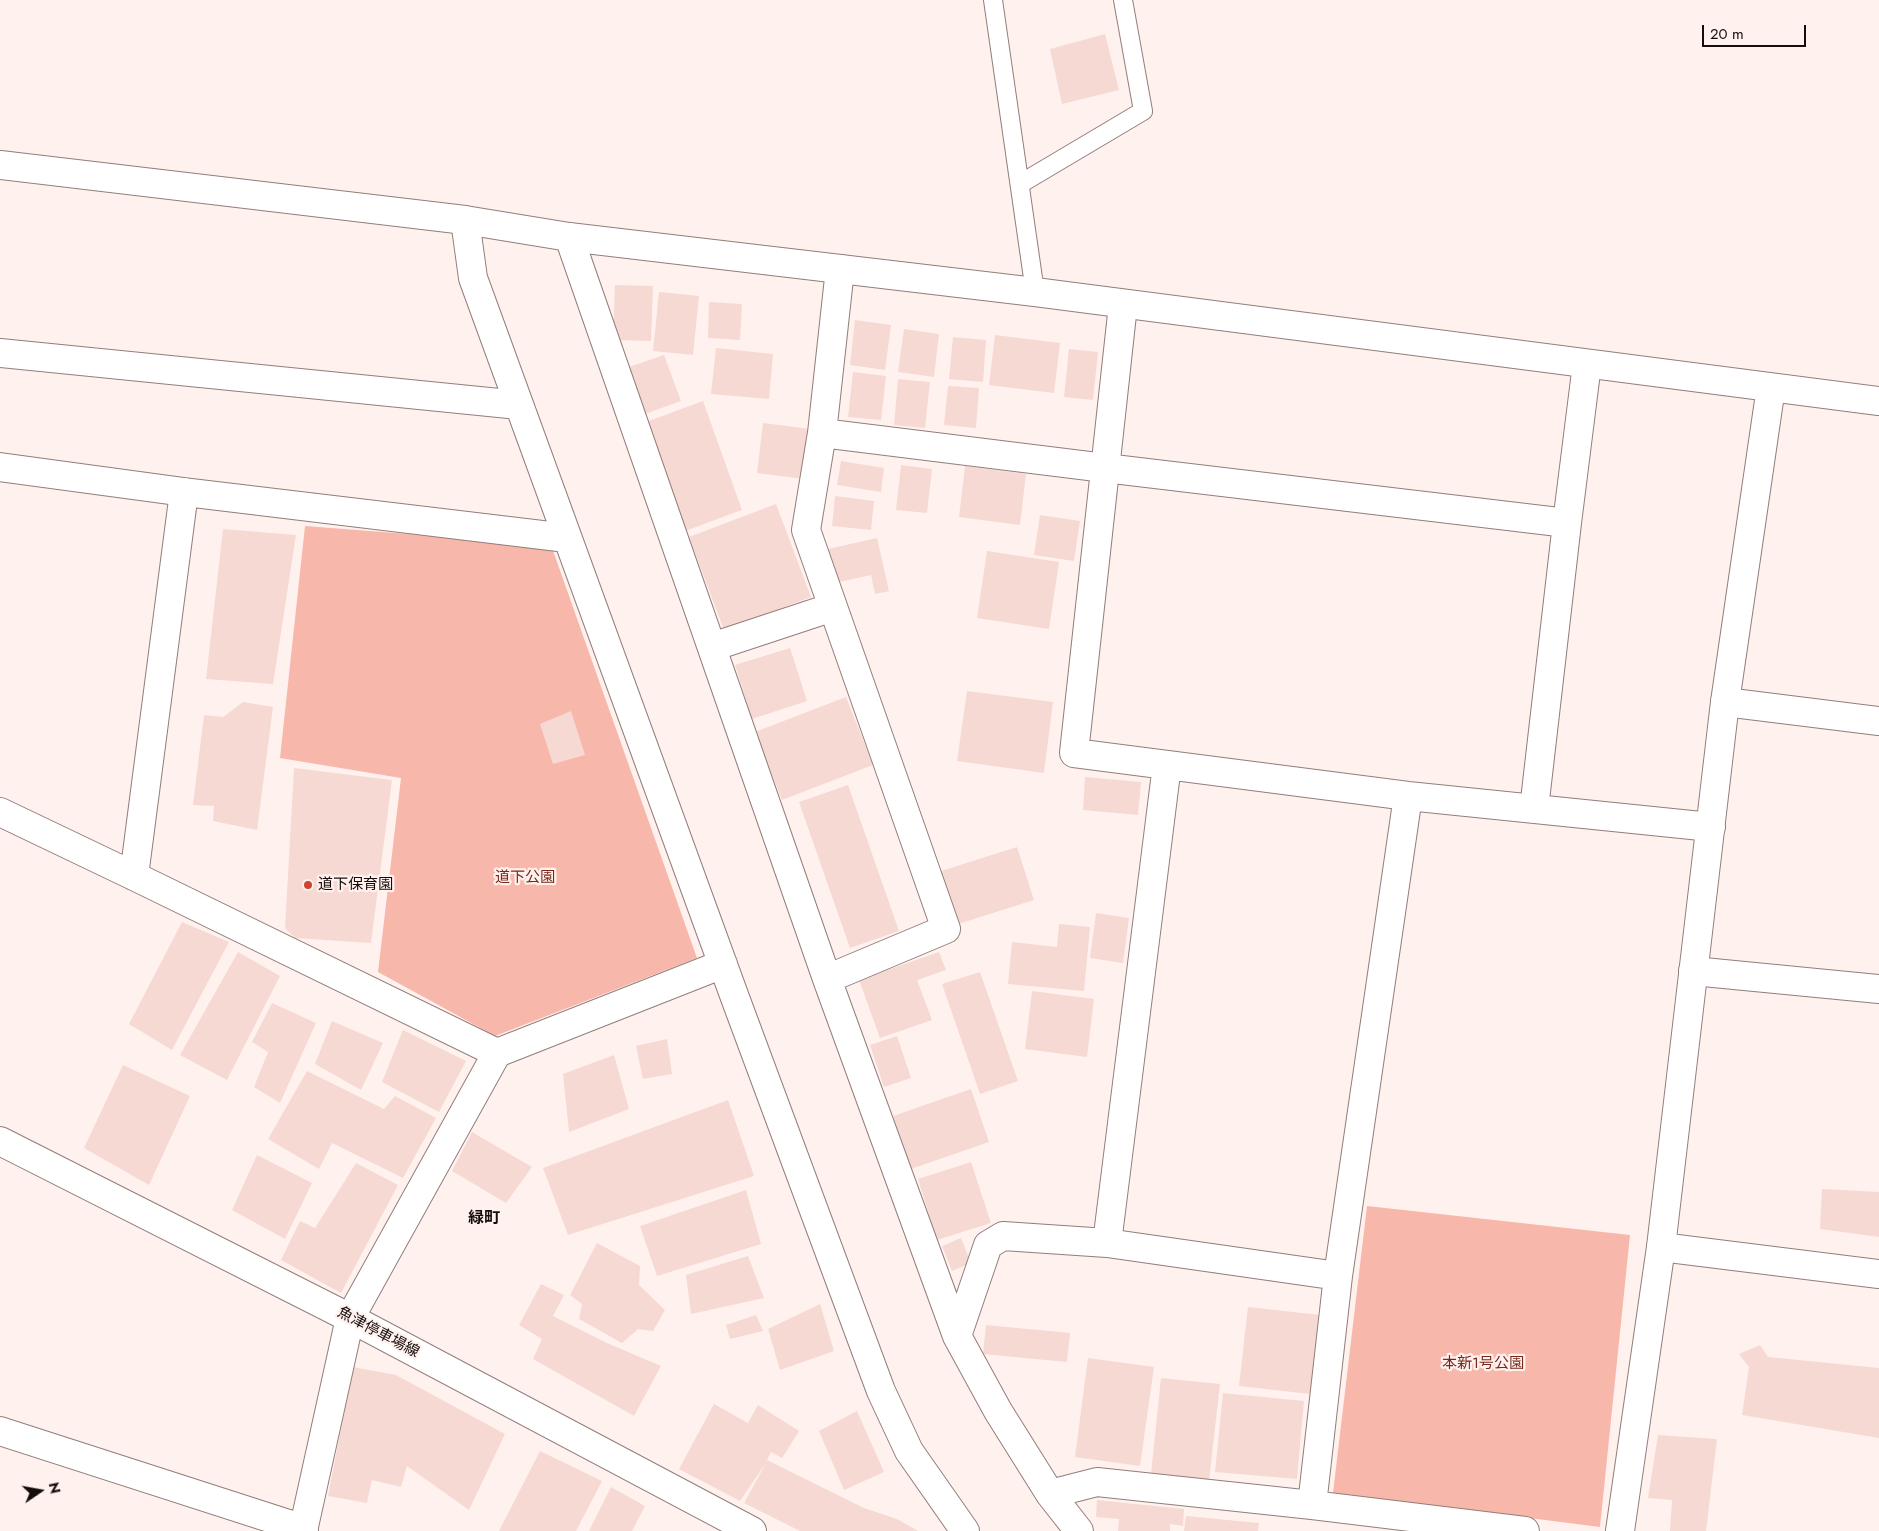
<!DOCTYPE html>
<html>
<head>
<meta charset="utf-8">
<style>
  body { margin:0 }
  #map { position:relative; width:1879px; height:1531px; overflow:hidden; background:#fff1ee; font-family:Jost,sans-serif }
  canvas { display:block }
  .north { position:absolute; left:15px; top:1466px; width:50px; height:50px; -webkit-text-stroke:4px #fff1ee; paint-order:stroke; rotate:78deg; font-size:14px; font-weight:700; line-height:20px; text-align:center; color:#140d0b }
  .north::after { content:''; display:block; margin:auto; width:18px; height:22px; background:#140d0b; clip-path:polygon(50% 0,100% 100%,50% 72%,0 100%) }
  .scale { position:absolute; left:1702px; top:25px; width:104px; height:22px; box-sizing:border-box; border:2px solid #140d0b; border-top:0; padding-left:6px; font-size:15px; line-height:18px; white-space:nowrap; color:#140d0b; -webkit-text-stroke:4px #fff1ee; paint-order:stroke }
</style>
</head>
<body>
<div id="map">
<canvas width="1879" height="1531"></canvas>
<div class="north">N</div>
<div class="scale">20 m</div>
</div>
<script>
const c = document.querySelector('canvas').getContext('2d');
c.lineJoin = 'round';
function fillPath(path, color) { c.fillStyle = color; c.fill(path, 'evenodd'); }
const shape = rows => new Path2D(rows.map(r => 'M' + r).join(''));
function stroke(path, color, width, dash) { c.strokeStyle = color; c.lineWidth = width; c.lineCap = dash ? 'butt' : 'round'; c.setLineDash(dash || []); c.stroke(path); }
function label(font, color, halo, rows, align = 'center') {
  c.font = font + ' Jost,"Noto Sans JP",sans-serif'; c.lineWidth = 4.5; c.setLineDash([]); c.textBaseline = 'middle'; c.strokeStyle = halo; c.fillStyle = color; for (const [text, x, y, turn = 0] of rows) {
    c.save(); c.translate(x, y); c.rotate((+turn || 0) * Math.PI / 180); c.textAlign = isNaN(turn) ? turn : align; if (halo) c.strokeText(text, 0, 0); c.fillText(text, 0, 0); c.restore();
  }
}
fillPath(shape([
  [305,526,551,545,697,958,495,1036,378,972,401,778,280,758],
  [1367,1206,1630,1235,1600,1527,1333,1493]
]), '#f8b7ab');
fillPath(shape([
  [1105,34,1119,90,1062,104,1050,49],
  [615,285,653,286,651,341,613,340],
  [659,292,699,296,693,355,653,351],
  [709,302,742,304,740,340,708,338],
  [855,320,891,325,885,370,850,365],
  [904,329,939,334,934,377,898,372],
  [995,335,1060,343,1054,393,989,385],
  [953,337,986,340,983,382,949,379],
  [716,348,773,354,769,399,711,394],
  [1069,349,1098,352,1093,400,1064,397],
  [664,355,681,401,642,415,626,368],
  [853,372,886,376,881,420,848,417],
  [898,379,930,382,925,428,894,425],
  [948,386,979,388,976,428,944,425],
  [703,401,742,510,685,531,646,422],
  [763,423,810,429,804,479,757,473],
  [841,461,884,468,881,492,837,485],
  [901,465,932,469,927,513,896,510],
  [965,466,1026,474,1020,525,959,517],
  [835,496,874,501,871,530,832,526],
  [776,504,811,597,724,630,689,537],
  [1040,515,1080,521,1074,561,1034,555],
  [223,529,296,535,273,684,206,679],
  [877,538,889,591,875,594,871,575,835,583,828,549],
  [987,551,1059,562,1049,629,977,618],
  [790,648,807,701,752,719,735,665],
  [967,691,1053,702,1044,773,957,761],
  [846,697,873,765,782,800,755,732],
  [243,702,273,707,257,830,213,821,214,806,193,805,204,715,223,717],
  [571,711,585,755,553,764,540,724],
  [294,768,392,780,371,943,295,938,285,928],
  [1085,777,1141,782,1138,815,1083,810],
  [848,785,899,931,850,948,799,802],
  [1017,847,1034,900,955,925,938,872],
  [1096,913,1129,918,1123,963,1090,958],
  [182,922,229,942,172,1050,129,1024],
  [1059,924,1090,927,1084,991,1008,984,1012,942,1057,947],
  [238,952,280,976,227,1080,180,1055],
  [939,952,946,970,917,980,932,1020,880,1038,859,980],
  [980,972,1018,1081,980,1094,942,984],
  [1032,991,1094,999,1087,1057,1025,1049],
  [272,1003,316,1023,280,1103,254,1087,268,1052,252,1042],
  [332,1021,383,1043,361,1090,315,1064],
  [403,1030,466,1061,439,1112,382,1082],
  [897,1036,911,1078,884,1087,870,1045],
  [667,1039,672,1074,643,1079,636,1046],
  [614,1055,629,1109,569,1132,563,1074],
  [123,1065,190,1096,149,1185,84,1148],
  [307,1071,384,1109,395,1096,436,1118,403,1178,332,1143,319,1169,268,1139],
  [971,1089,989,1142,911,1169,893,1116],
  [728,1100,754,1176,568,1235,543,1168],
  [472,1132,532,1167,506,1203,452,1171],
  [257,1155,312,1183,285,1239,232,1210],
  [971,1162,991,1223,937,1240,918,1179],
  [356,1163,398,1185,341,1293,281,1260,300,1221,315,1228],
  [1822,1189,1879,1192,1879,1237,1820,1229],
  [746,1190,761,1244,657,1276,640,1226],
  [961,1238,971,1263,952,1271,942,1246],
  [597,1243,640,1266,639,1285,665,1310,653,1331,638,1329,622,1343,579,1319,582,1304,570,1295],
  [748,1256,764,1298,691,1314,686,1275],
  [541,1284,564,1295,553,1316,607,1343,661,1366,634,1416,533,1359,542,1339,519,1325],
  [820,1304,834,1351,780,1370,768,1329],
  [1248,1307,1320,1315,1310,1394,1239,1386],
  [756,1315,763,1331,730,1339,726,1325],
  [986,1325,1070,1333,1067,1362,983,1354],
  [1760,1345,1768,1357,1879,1368,1879,1438,1742,1415,1749,1367,1739,1354],
  [1088,1358,1154,1367,1140,1466,1075,1457],
  [353,1367,396,1375,505,1434,469,1510,407,1466,401,1487,372,1480,367,1503,328,1496],
  [1161,1378,1220,1384,1209,1481,1151,1474],
  [1223,1393,1304,1401,1297,1479,1215,1472],
  [714,1404,748,1423,758,1405,799,1431,782,1458,771,1452,767,1460,864,1508,897,1519,918,1531,800,1531,744,1503,766,1463,740,1501,679,1469],
  [857,1411,884,1472,844,1490,819,1431],
  [1658,1435,1717,1439,1706,1531,1670,1531,1672,1500,1648,1498],
  [540,1451,602,1481,576,1531,499,1531],
  [611,1487,645,1506,632,1531,589,1531],
  [1097,1500,1184,1509,1183,1526,1170,1524,1170,1531,1118,1531,1119,1519,1096,1517],
  [1186,1516,1259,1523,1258,1531,1184,1531]
]), '#f7d9d3');
const service = shape([
  [993,0,1035,292],
  [1020,184,1143,111,1123,0]
]);
const minor = shape([
  [465,220,473,278,734,995,881,1391,909,1451,965,1531],
  [569,237,827,979,957,1336,998,1411,1050,1494,1079,1531],
  [840,269,822,433,1105,468,1567,523,1534,809],
  [1123,305,1074,753,1408,796,1711,827],
  [0,353,519,405],
  [822,433,806,530,946,929,827,979],
  [0,467,184,492,567,538],
  [1567,523,1587,364],
  [712,647,833,607],
  [1725,702,1879,721],
  [0,812,134,876,497,1053],
  [134,876,184,492],
  [1693,971,1879,989],
  [1107,1243,1167,765],
  [957,1336,988,1245,1003,1236,1107,1243,1338,1276],
  [0,1431,304,1529],
  [1050,1494,1097,1482,1312,1505,1525,1531],
  [1312,1505,1338,1276,1408,796],
  [303,1531,350,1318,497,1053,723,964],
  [1620,1531,1661,1247]
]);
const tertiary = shape([
  [0,165,465,220,569,237,1035,292,1879,401],
  [1771,387,1725,702,1661,1247,1879,1274]
]);
const secondary = shape([
  [0,1141,350,1318,752,1531]
]);
stroke(service, '#927e7a', 20);
stroke(minor, '#927e7a', 30);
stroke(tertiary, '#927e7a', 30);
stroke(secondary, '#927e7a', 30);
stroke(service, '#fff', 18);
stroke(minor, '#fff', 28);
stroke(tertiary, '#fff', 28);
stroke(secondary, '#fff', 28);
for (const [x, y, r, color] of [
  [308,885,5,"#cf432f"]
]) { const dot = new Path2D(); dot.arc(x, y, r, 0, 2 * Math.PI); c.fillStyle = color; c.fill(dot); stroke(dot, '#fff1ee', 2); }
label('15px', '#79281b', '#fff1ee', [
  ["道下公園",525,878],
  ["本新1号公園",1483,1364]
]);
label('15px', '#140d0b', '#fff1ee', [
  ["道下保育園",318,885]
], 'left');
label('15px', '#140d0b', '#fff1ee', [
  ["魚津停車場線",378,1333,28]
]);
label('bold 16px', '#140d0b', '#fff1ee', [
  ["緑町",484,1219]
]);
</script>
</body>
</html>
